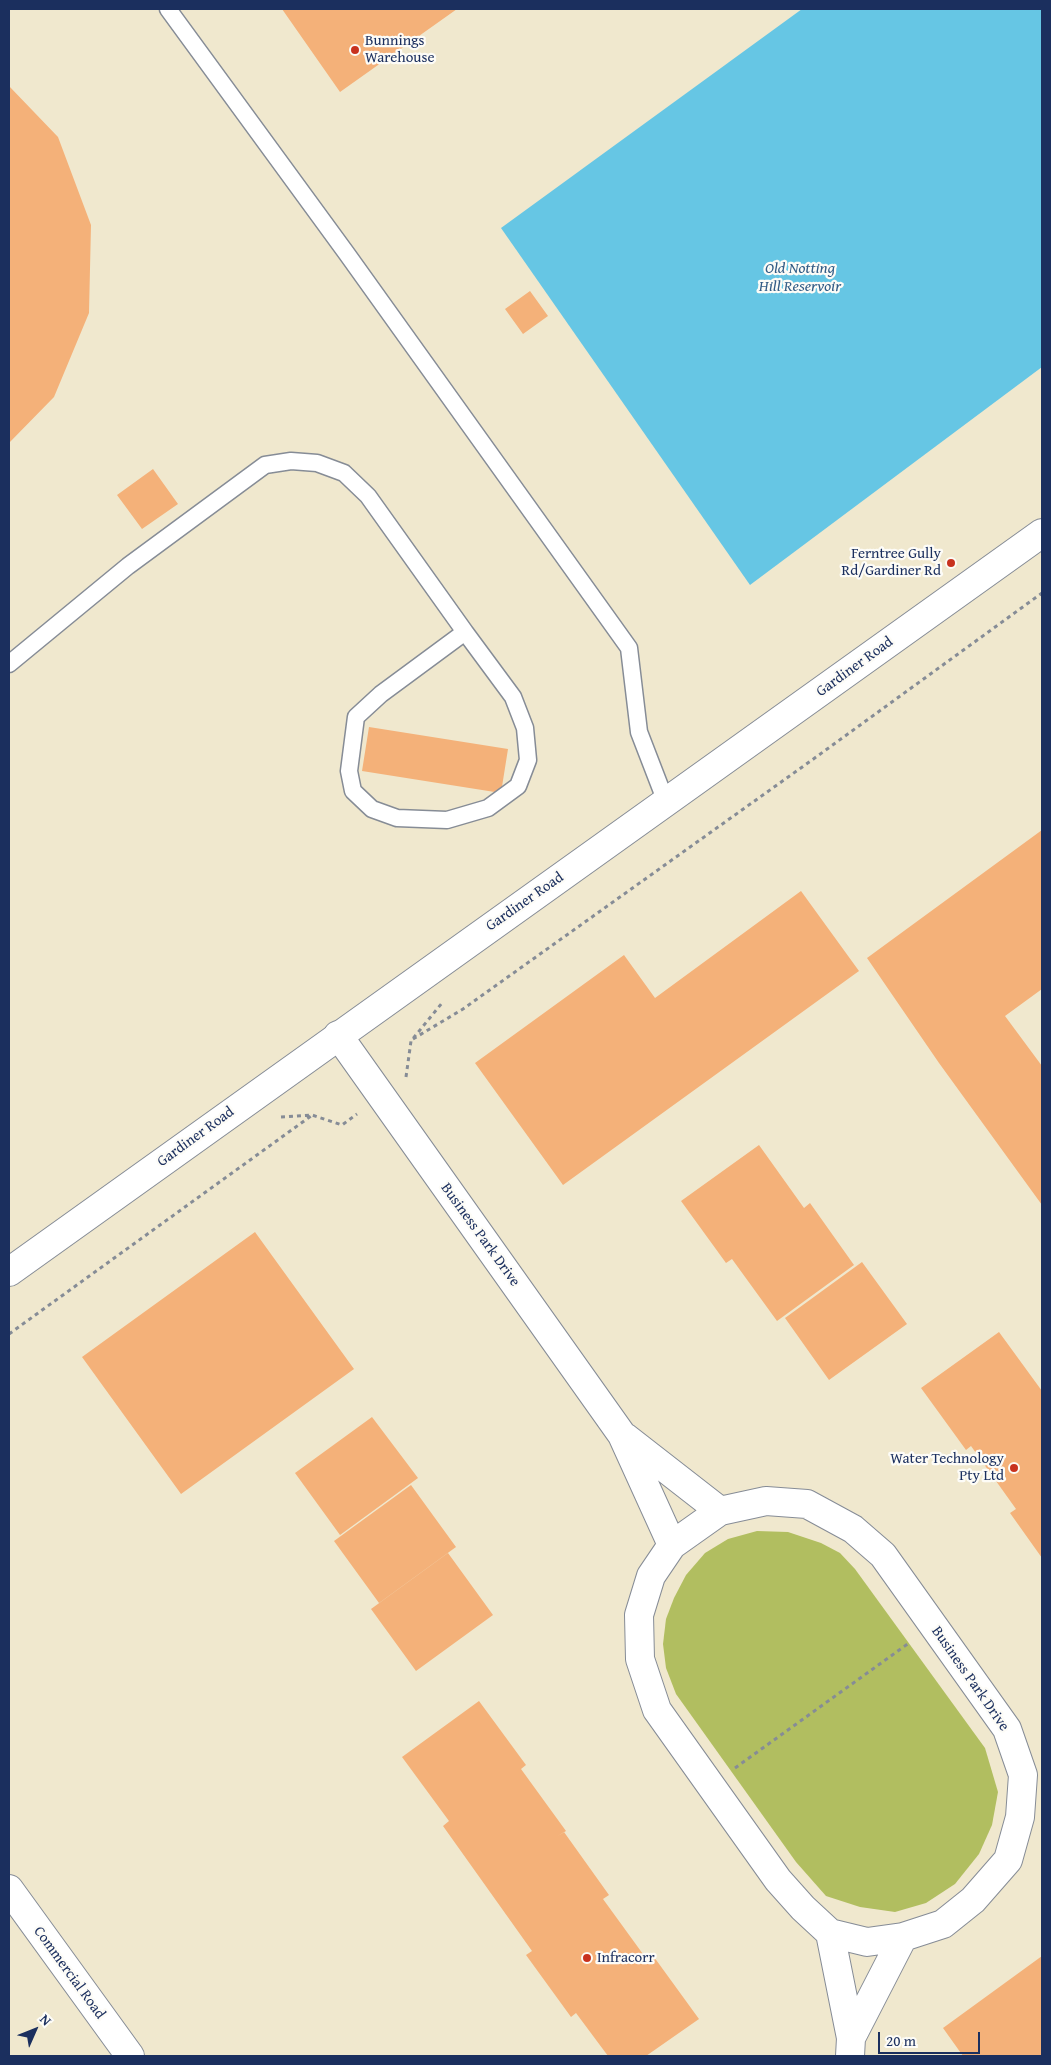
<!DOCTYPE html>
<html>
<head>
<meta charset="utf-8">
<style>
  body { margin:0 }
  #map { position:relative; width:1051px; height:2065px; overflow:hidden; background:#f0e8ce; font-family:"Gentium Book Plus",serif }
  canvas { display:block }
  .frame { position:absolute; inset:0; border:10px solid #1b2f5e; pointer-events:none }
  .north { position:absolute; left:10px; top:2005px; width:50px; height:50px; -webkit-text-stroke:4px #fdfcf7; paint-order:stroke; rotate:46deg; font-size:14px; font-weight:700; line-height:20px; text-align:center; color:#1b2f5e }
  .north::after { content:''; display:block; margin:auto; width:18px; height:22px; background:#1b2f5e; clip-path:polygon(50% 0,100% 100%,50% 72%,0 100%) }
  .scale { position:absolute; left:878px; top:2032px; width:102px; height:22px; box-sizing:border-box; border:2px solid #1b2f5e; border-top:0; padding-left:6px; font-size:15px; line-height:18px; white-space:nowrap; color:#1b2f5e; -webkit-text-stroke:4px #fdfcf7; paint-order:stroke }
</style>
</head>
<body>
<div id="map">
<canvas width="1051" height="2065"></canvas>
<div class="frame"></div>
<div class="north">N</div>
<div class="scale">20 m</div>
</div>
<script>
const c = document.querySelector('canvas').getContext('2d');
c.lineJoin = 'round';
function fillPath(path, color) { c.fillStyle = color; c.fill(path, 'evenodd'); }
const shape = rows => new Path2D(rows.map(r => 'M' + r).join(''));
function stroke(path, color, width, dash) { c.strokeStyle = color; c.lineWidth = width; c.lineCap = dash ? 'butt' : 'round'; c.setLineDash(dash || []); c.stroke(path); }
function label(font, color, halo, rows, align = 'center') {
  c.font = font + ' "Gentium Book Plus",serif'; c.lineWidth = 4.5; c.setLineDash([]); c.textBaseline = 'middle'; c.strokeStyle = halo; c.fillStyle = color; for (const [text, x, y, turn = 0] of rows) {
    c.save(); c.translate(x, y); c.rotate((+turn || 0) * Math.PI / 180); c.textAlign = isNaN(turn) ? turn : align; if (halo) c.strokeText(text, 0, 0); c.fillText(text, 0, 0); c.restore();
  }
}
fillPath(shape([
  [757,1531,788,1532,821,1543,840,1553,855,1569,985,1748,998,1792,992,1825,979,1854,955,1884,926,1903,895,1912,860,1907,826,1896,796,1862,676,1694,666,1668,663,1644,666,1619,674,1598,686,1575,705,1553,728,1539]
]), '#b1be60');
fillPath(shape([
  [802,9,1042,9,1042,367,750,585,501,228]
]), '#66c6e4');
fillPath(shape([
  [282,9,457,9,340,92],
  [9,86,58,137,91,225,89,313,54,397,9,443],
  [530,291,548,316,523,334,505,309],
  [153,469,178,504,142,529,117,495],
  [369,727,508,749,501,793,362,771],
  [1042,830,1042,989,1005,1016,1042,1066,1042,1205,939,1063,867,958],
  [801,891,859,971,563,1185,475,1063,624,955,655,998],
  [759,1145,804,1208,810,1203,854,1265,777,1321,732,1259,726,1263,681,1201],
  [255,1232,354,1369,181,1494,82,1357],
  [862,1262,907,1324,829,1380,785,1318],
  [999,1332,1042,1391,1042,1558,1010,1513,1016,1509,971,1446,966,1450,921,1388],
  [372,1417,418,1478,340,1535,295,1473],
  [411,1485,456,1547,379,1603,334,1541],
  [448,1553,493,1615,416,1671,371,1609],
  [479,1701,526,1765,521,1769,566,1831,558,1836,564,1832,609,1895,603,1899,648,1961,654,1957,699,2019,646,2056,608,2056,576,2013,571,2017,526,1955,532,1951,443,1826,449,1821,402,1757],
  [1042,1956,1042,2056,963,2056,943,2028]
]), '#f4b179');
const service = shape([
  [168,9,347,254,629,648,639,732,666,802],
  [465,632,513,697,525,728,528,760,518,786,488,808,447,820,397,818,372,809,353,791,349,771,356,717,381,694,465,632],
  [9,664,128,566,265,465,291,461,317,463,344,473,368,496,465,632]
]);
const minor = shape([
  [338,1035,622,1435,672,1545],
  [625,1437,720,1511],
  [766,1501,807,1504,853,1529,883,1555,1007,1729,1023,1775,1020,1817,1008,1860,973,1900,943,1924,903,1937,867,1942,830,1933,803,1908,778,1880,657,1710,640,1659,639,1615,651,1576,672,1545,720,1511,766,1501],
  [9,1889,130,2056],
  [830,1933,851,2038,850,2056],
  [851,2038,903,1937]
]);
const tertiary = shape([
  [9,1272,1042,533]
]);
stroke(service, '#868c96', 19);
stroke(minor, '#868c96', 30);
stroke(tertiary, '#868c96', 30);
stroke(shape([
  [413,1039,463,1009,812,760,1042,593],
  [406,1077,411,1041,442,1003],
  [281,1117,312,1115,342,1125,357,1114],
  [9,1334,311,1116],
  [735,1768,909,1643]
]), '#868c96', 3, [4, 4]);
stroke(service, '#fff', 16);
stroke(minor, '#fff', 28);
stroke(tertiary, '#fff', 28);
for (const [x, y, r, color] of [
  [355,50,5,"#c8321e"],
  [951,563,5,"#c8321e"],
  [1014,1468,5,"#c8321e"],
  [587,1958,5,"#c8321e"]
]) { const dot = new Path2D(); dot.arc(x, y, r, 0, 2 * Math.PI); c.fillStyle = color; c.fill(dot); stroke(dot, '#fdfcf7', 2); }
label('15px', '#1b2f5e', '#fdfcf7', [
  ["Bunnings",365,41],
  ["Warehouse",365,58],
  ["Ferntree Gully",941,554,"right"],
  ["Rd/Gardiner Rd",941,571,"right"],
  ["Water Technology",1004,1459,"right"],
  ["Pty Ltd",1004,1476,"right"],
  ["Infracorr",597,1958]
], 'left');
label('15px', '#1b2f5e', '#fdfcf7', [
  ["Gardiner Road",855,667,-36],
  ["Gardiner Road",525,902,-35],
  ["Gardiner Road",196,1137,-36],
  ["Business Park Drive",480,1235,54],
  ["Business Park Drive",970,1679,55],
  ["Commercial Road",69,1973,54]
]);
label('italic 16px', '#325c86', '#fdfcf7', [
  ["Old Notting",800,269],
  ["Hill Reservoir",800,287]
]);
</script>
</body>
</html>
